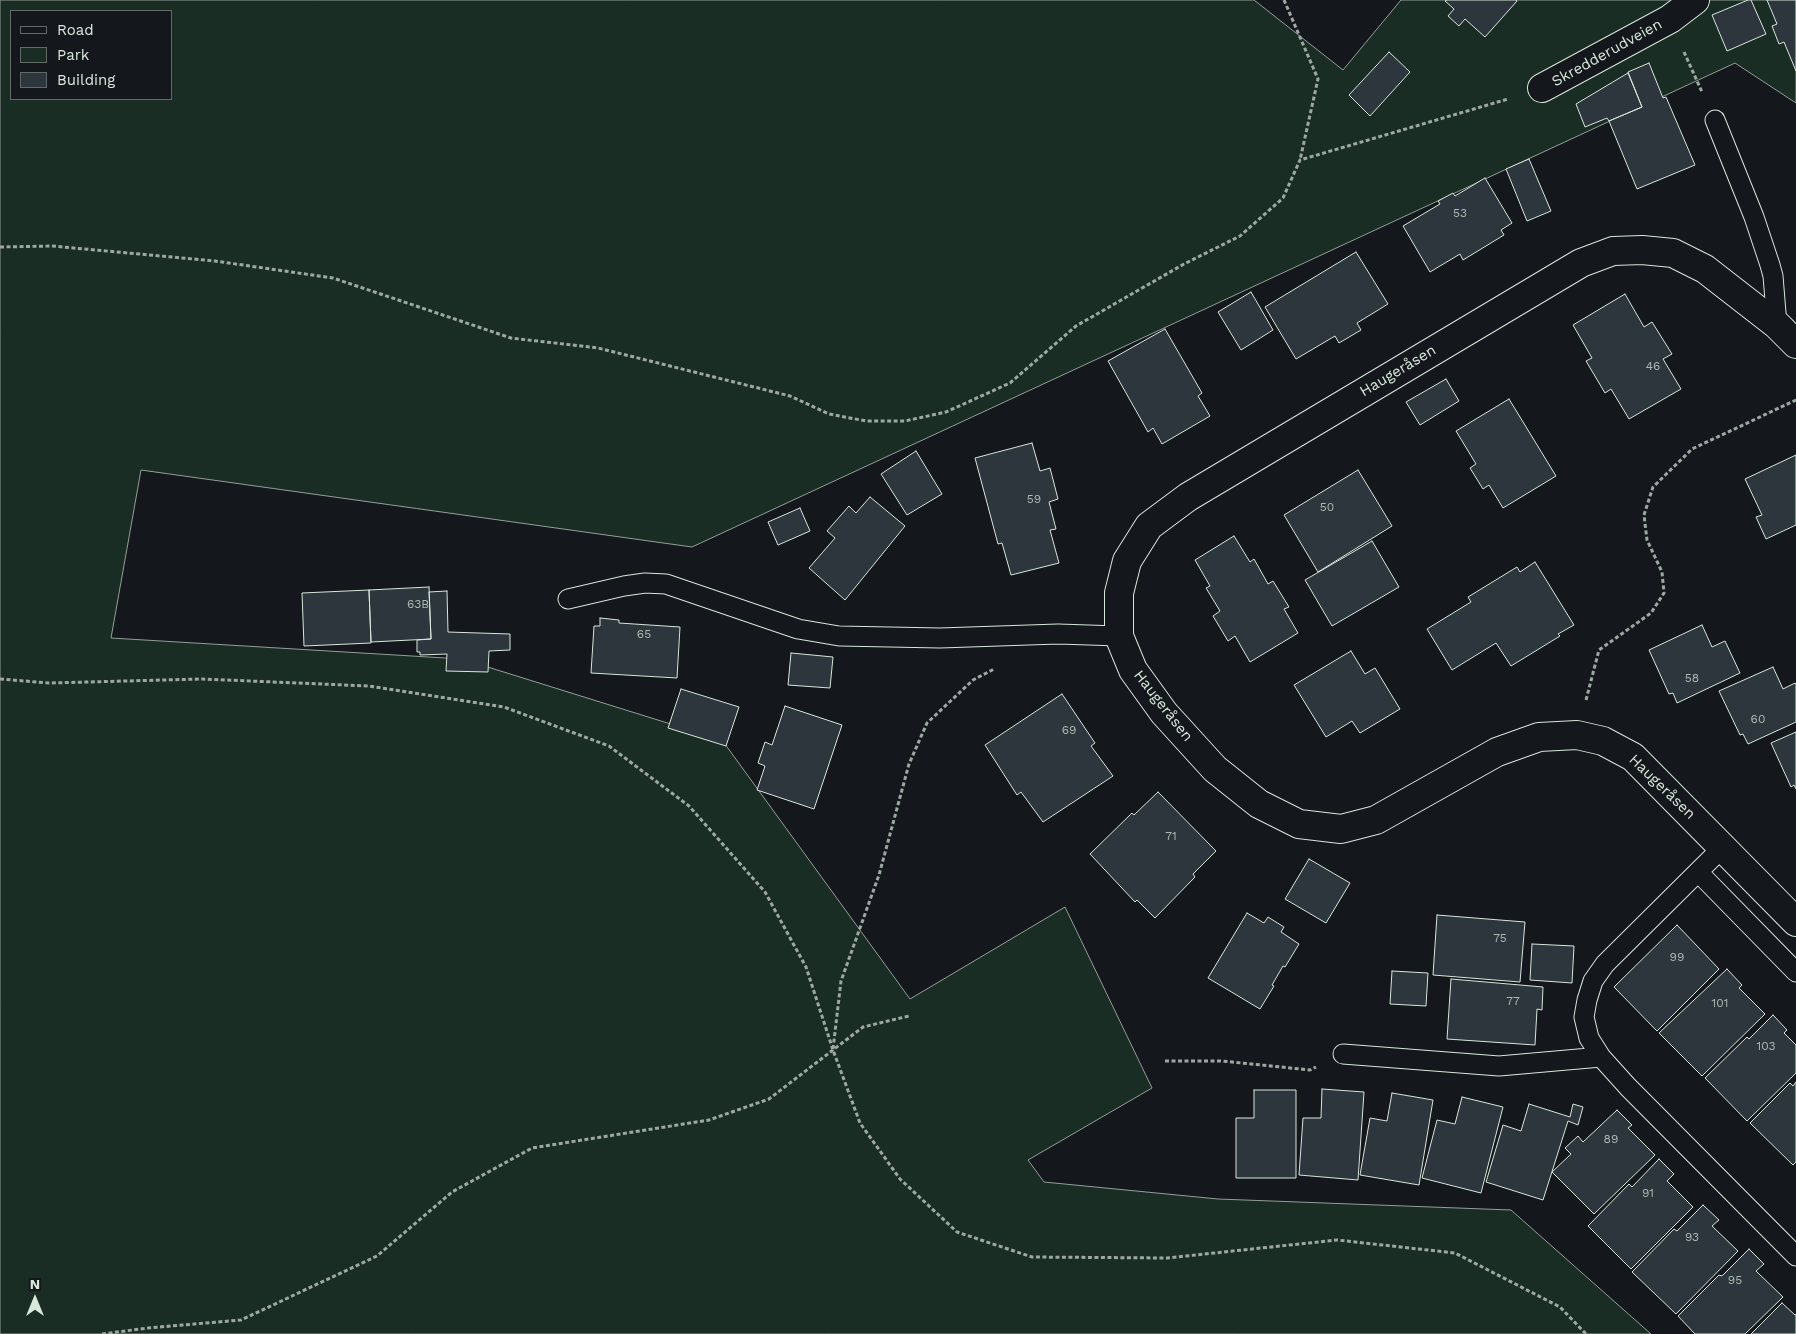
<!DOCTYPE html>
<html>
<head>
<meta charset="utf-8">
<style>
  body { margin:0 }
  #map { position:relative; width:1796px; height:1334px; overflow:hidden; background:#14181c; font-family:"Work Sans",sans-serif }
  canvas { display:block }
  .legend { position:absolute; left:10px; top:10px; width:162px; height:90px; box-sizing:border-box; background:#14181c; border:1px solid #626a69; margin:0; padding:6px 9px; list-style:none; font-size:15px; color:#d8e6dc }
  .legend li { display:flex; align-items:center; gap:10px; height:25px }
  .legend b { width:25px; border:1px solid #626a69 }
  .north { position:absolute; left:10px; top:1274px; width:50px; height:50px; -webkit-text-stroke:4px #14181c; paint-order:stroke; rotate:0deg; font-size:14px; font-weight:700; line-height:20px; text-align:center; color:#d8e6dc }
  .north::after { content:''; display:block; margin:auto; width:18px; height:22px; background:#d8e6dc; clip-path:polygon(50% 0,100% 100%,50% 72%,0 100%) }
</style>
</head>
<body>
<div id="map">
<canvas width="1796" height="1334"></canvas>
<ul class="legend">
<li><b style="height:6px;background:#14181c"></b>Road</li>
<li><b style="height:14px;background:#1a2d24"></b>Park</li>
<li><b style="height:14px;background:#2c363c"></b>Building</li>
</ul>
<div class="north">N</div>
</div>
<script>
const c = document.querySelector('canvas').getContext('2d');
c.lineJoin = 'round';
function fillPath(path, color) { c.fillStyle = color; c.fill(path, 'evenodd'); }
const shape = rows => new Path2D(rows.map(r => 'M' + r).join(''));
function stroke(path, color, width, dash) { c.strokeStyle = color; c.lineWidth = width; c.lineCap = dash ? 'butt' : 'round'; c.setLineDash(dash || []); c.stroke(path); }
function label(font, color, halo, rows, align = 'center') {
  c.font = font + ' "Work Sans",sans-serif'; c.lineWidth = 4; c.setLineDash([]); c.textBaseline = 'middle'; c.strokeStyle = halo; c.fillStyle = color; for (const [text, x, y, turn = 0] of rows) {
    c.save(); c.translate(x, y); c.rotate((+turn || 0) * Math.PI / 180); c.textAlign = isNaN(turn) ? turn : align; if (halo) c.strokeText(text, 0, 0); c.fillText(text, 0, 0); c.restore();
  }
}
const green = shape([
  [0,0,1254,0,1343,70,1401,0,1796,0,1796,103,1735,63,692,547,141,470,111,638,462,659,722,740,910,999,1065,907,1152,1088,1028,1160,1044,1182,1218,1199,1511,1210,1651,1334,0,1334,0,0],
  [11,11,171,11,171,99,11,99,11,11]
]);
fillPath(green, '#1a2d24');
stroke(green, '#939e99', 1);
const building = shape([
  [1447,0,1516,0,1517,1,1485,37,1465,19,1459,26,1448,16,1454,9,1445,1,1447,0],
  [1748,0,1751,0,1766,34,1727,51,1712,15,1748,0],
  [1767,0,1796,0,1796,71,1784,42,1779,44,1772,26,1777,24,1767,0],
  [1389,52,1410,72,1370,116,1349,95,1389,52],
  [1649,63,1663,98,1666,97,1695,165,1637,189,1609,121,1642,107,1628,72,1649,63],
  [1628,73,1642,107,1609,121,1607,118,1585,127,1576,104,1628,73],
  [1529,159,1551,211,1527,221,1506,169,1529,159],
  [1485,178,1512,223,1501,230,1504,235,1463,260,1460,254,1430,272,1403,226,1440,204,1438,201,1453,193,1455,196,1485,178],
  [1356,252,1388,304,1357,323,1361,330,1339,343,1335,336,1296,359,1265,307,1356,252],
  [1251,292,1273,330,1241,350,1218,312,1251,292],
  [1625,294,1644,327,1652,322,1672,354,1663,359,1681,389,1629,419,1611,389,1605,393,1586,361,1592,358,1573,325,1625,294],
  [1165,329,1202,393,1198,396,1210,416,1162,444,1153,428,1148,432,1108,361,1165,329],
  [1446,379,1459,401,1420,425,1406,402,1446,379],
  [1509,399,1556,476,1503,508,1489,485,1483,489,1470,468,1476,464,1456,431,1509,399],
  [1032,443,1040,471,1050,468,1058,499,1049,502,1056,529,1050,530,1059,563,1011,575,1002,543,998,544,975,458,1032,443],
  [916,451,942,494,907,515,881,474,916,451],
  [1796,455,1796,525,1766,539,1756,517,1762,515,1745,479,1796,455],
  [1358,470,1392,526,1318,572,1284,515,1358,470],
  [870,497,905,526,845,600,809,568,835,538,827,531,849,506,856,513,870,497],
  [800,508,810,531,778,545,768,522,800,508],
  [1234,536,1250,562,1254,559,1268,584,1273,581,1289,607,1284,609,1298,633,1250,662,1235,636,1228,641,1213,616,1220,611,1206,588,1210,586,1195,560,1234,536],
  [1372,541,1399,587,1332,626,1305,580,1372,541],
  [1535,562,1574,625,1558,634,1560,636,1511,666,1496,643,1452,670,1427,629,1471,602,1468,597,1517,567,1520,572,1535,562],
  [429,587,431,639,371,642,369,590,429,587],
  [369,590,371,643,304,646,302,593,369,590],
  [447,591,448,632,510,634,510,650,489,651,488,672,446,671,447,654,420,655,420,652,417,652,417,640,431,639,429,592,447,591],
  [600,618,619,620,619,623,680,627,677,678,591,673,594,626,600,626,600,618],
  [1702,625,1712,647,1725,641,1740,673,1677,703,1673,693,1669,694,1649,650,1702,625],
  [1351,651,1365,674,1375,668,1400,709,1360,733,1352,721,1326,737,1294,685,1351,651],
  [791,653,833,657,830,688,788,685,791,653],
  [1773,667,1783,689,1795,683,1796,684,1796,722,1748,744,1743,734,1740,735,1719,691,1773,667],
  [681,689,739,707,726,746,668,728,681,689],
  [1062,694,1095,743,1091,746,1113,776,1043,822,1021,792,1017,795,985,745,1062,694],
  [785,706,842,725,814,809,757,790,765,766,758,763,765,742,772,745,785,706],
  [1796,732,1796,789,1794,785,1791,787,1771,743,1796,732],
  [1158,792,1216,851,1193,874,1195,877,1155,918,1137,900,1135,902,1090,854,1132,813,1134,815,1158,792],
  [1309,859,1350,883,1326,923,1285,899,1309,859],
  [1247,913,1264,923,1268,917,1284,927,1281,932,1299,944,1285,967,1283,966,1272,985,1274,986,1260,1009,1208,978,1247,913],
  [1437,915,1525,922,1520,982,1433,975,1437,915],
  [1677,925,1719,969,1657,1031,1614,987,1677,925],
  [1532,944,1574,946,1572,983,1530,980,1532,944],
  [1727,969,1742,985,1739,988,1765,1014,1702,1076,1659,1033,1727,969],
  [1392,971,1428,973,1426,1006,1390,1004,1392,971],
  [1451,979,1543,987,1542,1010,1537,1009,1535,1045,1447,1039,1451,979],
  [1773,1015,1787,1030,1784,1033,1796,1045,1796,1073,1747,1121,1705,1078,1747,1037,1749,1039,1773,1015],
  [1796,1082,1796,1162,1793,1165,1750,1123,1790,1083,1793,1086,1796,1082],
  [1322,1089,1364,1092,1358,1180,1299,1175,1303,1118,1321,1118,1322,1089],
  [1254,1090,1296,1090,1296,1178,1236,1178,1236,1118,1254,1118,1254,1090],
  [1392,1093,1433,1100,1419,1185,1360,1175,1370,1118,1387,1121,1392,1093],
  [1462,1097,1503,1107,1481,1193,1422,1178,1437,1120,1455,1124,1462,1097],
  [1529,1104,1570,1117,1573,1104,1583,1107,1578,1125,1568,1121,1543,1200,1486,1182,1503,1125,1521,1131,1529,1104],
  [1617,1110,1632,1125,1628,1128,1655,1155,1594,1214,1552,1172,1571,1154,1565,1148,1578,1136,1583,1142,1617,1110],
  [1659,1159,1674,1174,1667,1181,1693,1207,1631,1269,1588,1226,1629,1184,1632,1187,1659,1159],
  [1703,1205,1719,1220,1712,1226,1738,1251,1676,1314,1632,1272,1674,1229,1677,1231,1703,1205],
  [1749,1249,1764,1264,1756,1271,1783,1297,1745,1334,1695,1334,1678,1316,1719,1275,1722,1276,1749,1249],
  [1782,1303,1795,1315,1796,1314,1796,1334,1751,1334,1782,1303]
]);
fillPath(building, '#2c363c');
stroke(building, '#d8e6dc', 1);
const lane = shape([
  [1715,120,1754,217,1770,265,1773,276,1777,325],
  [568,599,624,586,645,583,666,584,798,629,839,636,940,638,1058,634,1119,636],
  [1723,847,1605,964,1593,981,1587,1000,1584,1017,1589,1038,1601,1057,1628,1087,1796,1256],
  [1699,873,1796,972],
  [1343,1054,1499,1066,1601,1057]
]);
const street = shape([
  [1542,88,1670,19,1695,0],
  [1796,344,1777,325,1705,269,1673,253,1642,250,1613,251,1581,263,1188,497,1149,526,1127,561,1119,593,1119,636,1133,670,1164,713,1215,769,1259,804,1299,824,1341,829,1376,820,1497,752,1539,737,1577,735,1603,741,1633,757,1796,922]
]);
stroke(lane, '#d8e6dc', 21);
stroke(street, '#d8e6dc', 30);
stroke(shape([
  [1284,0,1318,79,1300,160],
  [1684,52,1702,92],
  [0,247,52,246,215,261,333,278,511,338,598,348,790,396,829,414,866,421,905,421,946,412,1010,383,1076,326,1184,264,1240,236,1283,198,1300,160,1508,99],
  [0,679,49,683,202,679,369,686,504,707,609,746,689,806,765,892,806,967,833,1050,860,1123,900,1179,957,1232,1032,1257,1167,1258,1337,1240,1455,1253,1560,1307,1586,1334],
  [1586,700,1599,650,1651,613,1664,593,1662,572,1647,540,1644,515,1653,487,1692,449,1796,400],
  [833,1049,841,981,879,875,909,764,927,723,973,680,994,669],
  [1165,1061,1222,1061,1310,1070,1316,1067],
  [102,1334,148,1328,241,1320,377,1256,452,1192,532,1148,709,1120,769,1099,863,1027,909,1016]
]), '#9da8a2', 3, [4, 2.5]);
stroke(lane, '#14181c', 19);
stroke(street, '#14181c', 28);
label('12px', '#adbab4', null, [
  ["53",1460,213],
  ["46",1653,366],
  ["59",1034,499],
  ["50",1327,507],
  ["63B",418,604],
  ["65",644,634],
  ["58",1692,678],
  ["60",1758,719],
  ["69",1069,730],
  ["71",1171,836],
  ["75",1500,938],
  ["99",1677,957],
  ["77",1513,1001],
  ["101",1720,1003],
  ["103",1766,1046],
  ["89",1611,1139],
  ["91",1648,1193],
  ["93",1692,1237],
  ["95",1735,1280]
]);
label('15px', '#d8e6dc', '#14181c', [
  ["Skredderudveien",1607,53,-29],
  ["Haugeråsen",1398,371,-31],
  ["Haugeråsen",1163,706,52],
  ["Haugeråsen",1662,787,44]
]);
</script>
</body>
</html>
